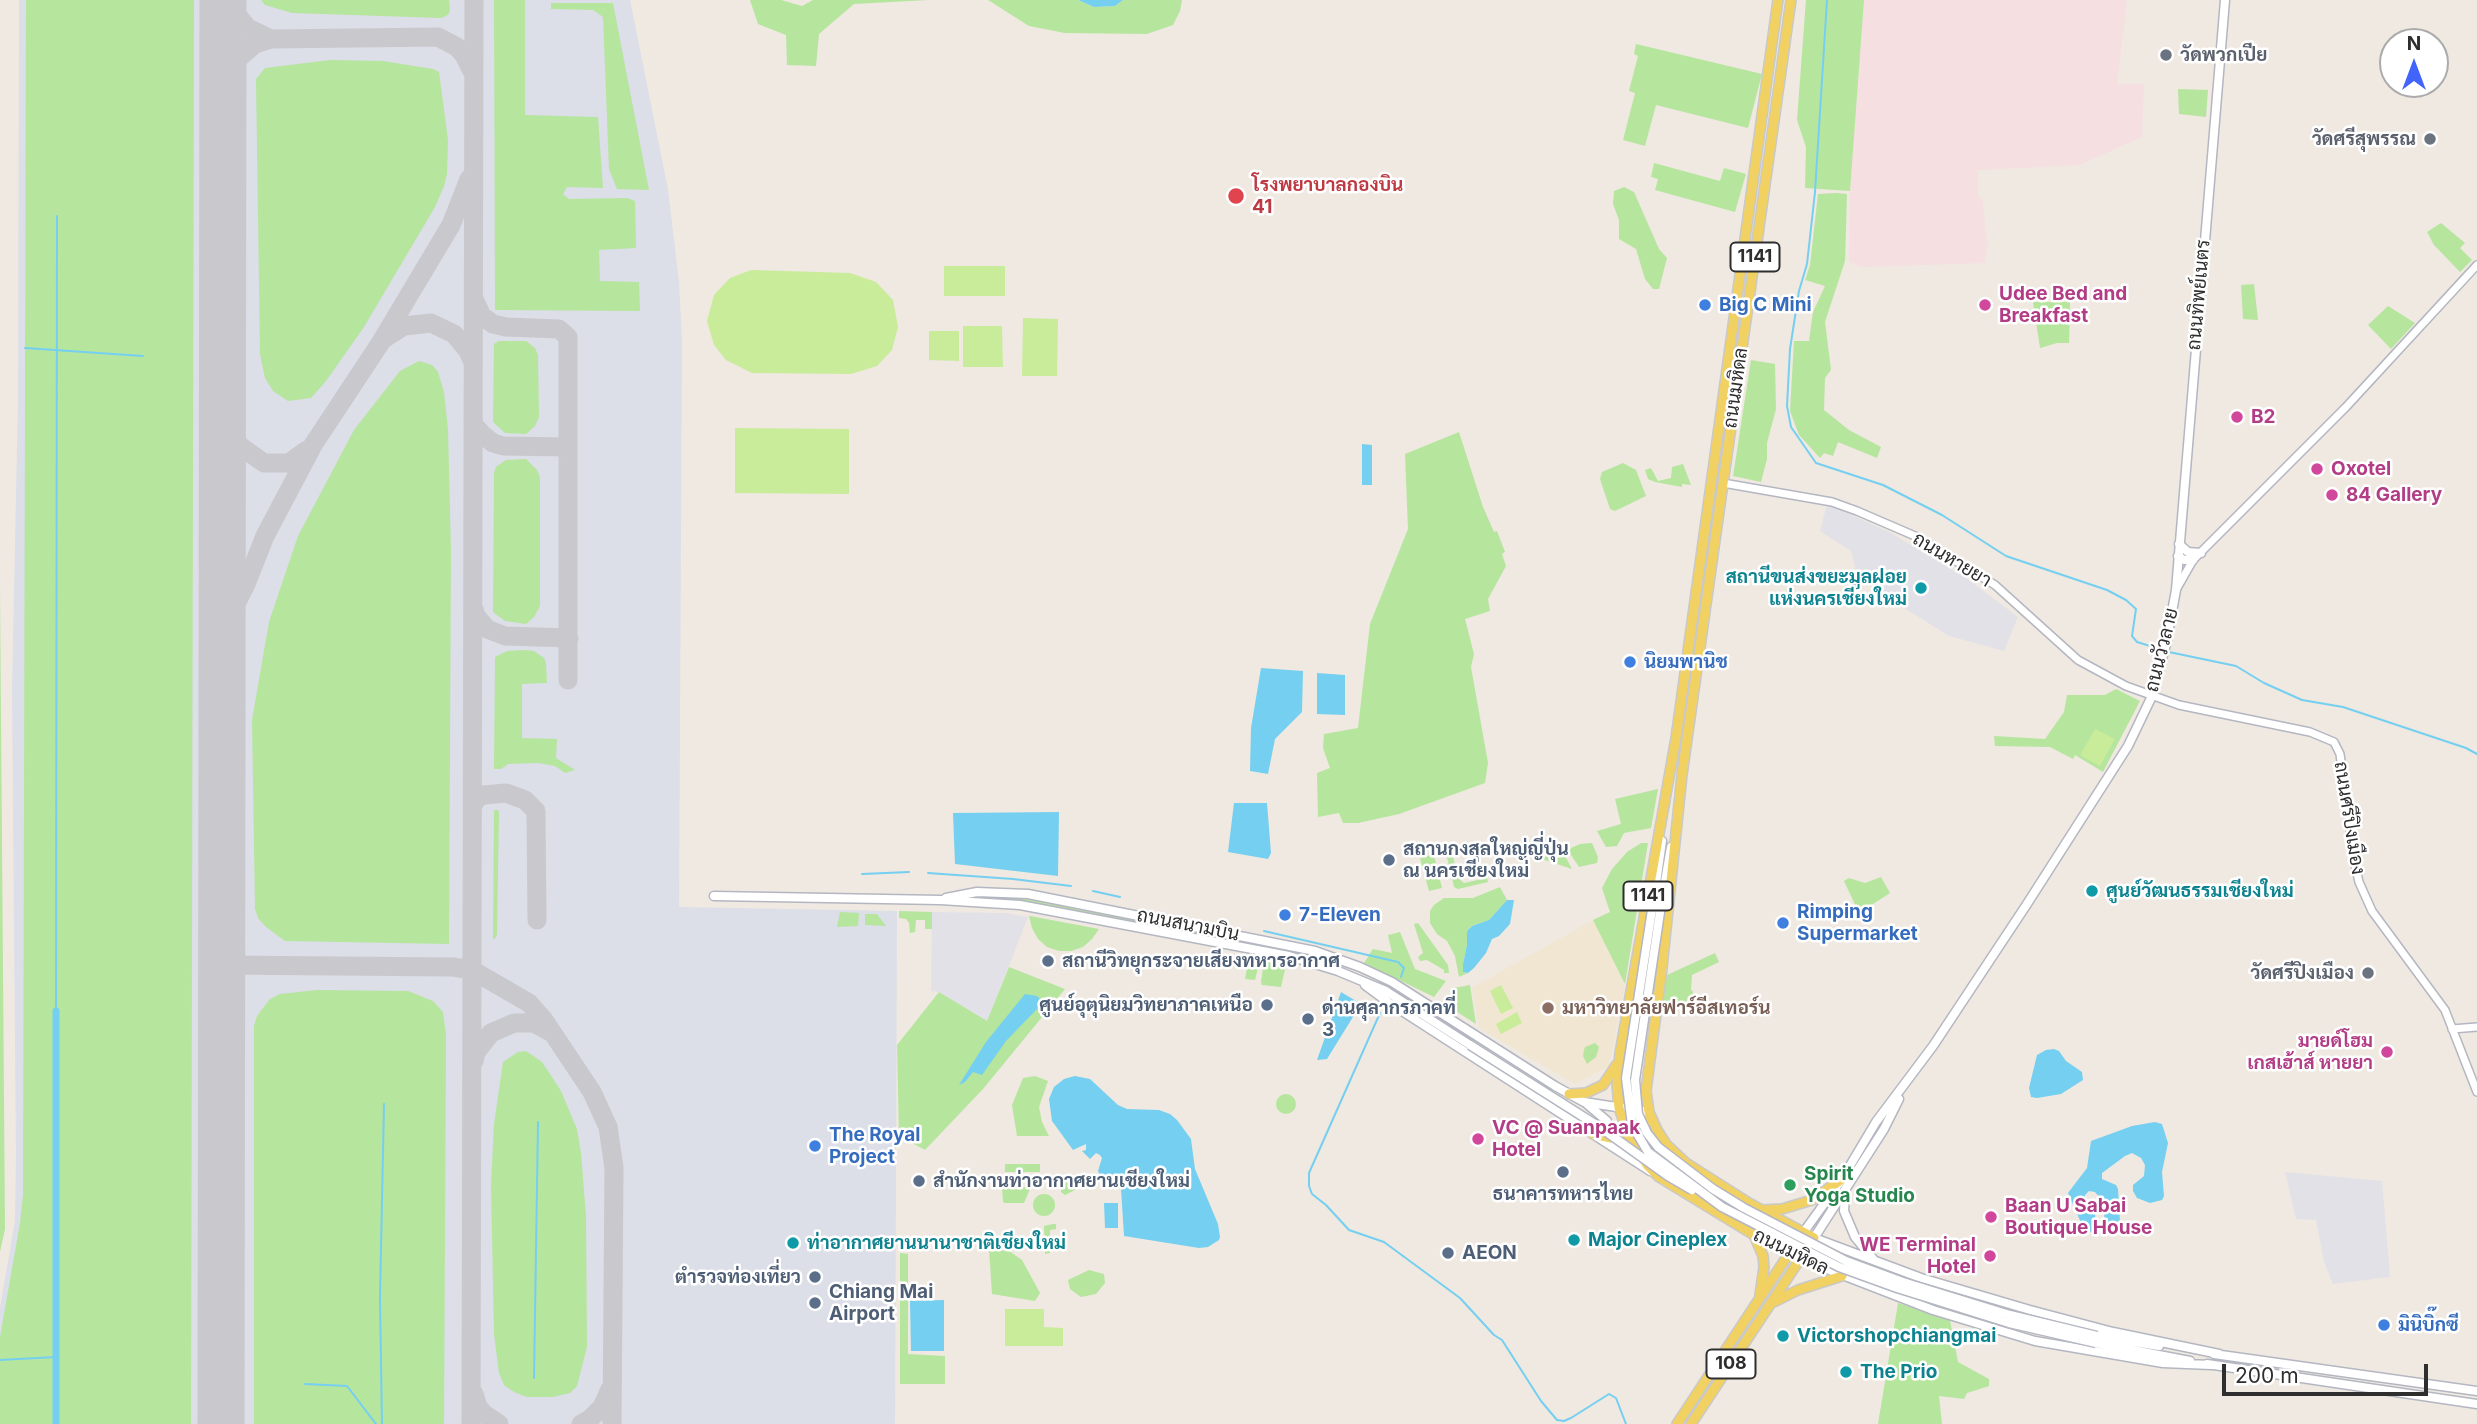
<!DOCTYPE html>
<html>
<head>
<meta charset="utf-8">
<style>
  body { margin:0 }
  #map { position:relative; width:2477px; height:1424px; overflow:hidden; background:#efe9e1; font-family:Inter,sans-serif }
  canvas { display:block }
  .north { position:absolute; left:2379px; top:28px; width:70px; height:70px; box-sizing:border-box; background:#fff; border:2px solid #ababab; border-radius:50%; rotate:0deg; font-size:19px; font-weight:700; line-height:28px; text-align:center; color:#2e2e2e }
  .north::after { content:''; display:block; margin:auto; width:24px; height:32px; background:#4264fb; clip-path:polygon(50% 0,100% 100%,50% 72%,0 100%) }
  .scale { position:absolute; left:2222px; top:1364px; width:206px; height:32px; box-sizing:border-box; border:4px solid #2e2e2e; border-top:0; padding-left:9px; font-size:21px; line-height:24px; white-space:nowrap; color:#2e2e2e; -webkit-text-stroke:5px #fff; paint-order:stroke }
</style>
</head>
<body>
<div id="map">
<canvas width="2477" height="1424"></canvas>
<div class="north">N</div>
<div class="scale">200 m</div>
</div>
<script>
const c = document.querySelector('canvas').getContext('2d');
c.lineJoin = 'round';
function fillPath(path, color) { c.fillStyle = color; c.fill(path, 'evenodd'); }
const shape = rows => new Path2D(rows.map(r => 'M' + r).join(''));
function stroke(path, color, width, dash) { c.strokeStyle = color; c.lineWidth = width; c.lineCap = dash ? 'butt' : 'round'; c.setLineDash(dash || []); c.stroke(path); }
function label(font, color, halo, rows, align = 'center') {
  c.font = font + ' Inter,Sarabun,sans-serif'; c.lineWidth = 5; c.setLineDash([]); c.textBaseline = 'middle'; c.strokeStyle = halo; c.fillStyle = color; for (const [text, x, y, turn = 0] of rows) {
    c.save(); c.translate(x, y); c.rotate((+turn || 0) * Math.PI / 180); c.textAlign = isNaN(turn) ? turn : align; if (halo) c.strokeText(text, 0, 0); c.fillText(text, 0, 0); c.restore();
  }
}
fillPath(shape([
  [1827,504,1889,532,1966,578,2018,617,2004,651,1949,636,1858,579,1851,551,1820,531],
  [932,912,1005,913,1028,917,987,1022,939,992,931,991],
  [2285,1172,2382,1181,2390,1277,2333,1284,2324,1262,2316,1220,2296,1219]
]), '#e3e1e8');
fillPath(shape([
  [1593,920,1625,984,1609,1066,1575,1084,1479,1028,1472,988]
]), '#f0e6d1');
fillPath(shape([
  [1864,0,2127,0,2117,84,2144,84,2142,137,2079,165,1978,170,1978,195,1983,201,1987,246,1985,263,1860,267,1849,262,1850,191]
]), '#f5dfe0');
fillPath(shape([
  [19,0,630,0,668,190,679,282,682,341,679,907,897,911,895,1424,0,1424,0,1308,15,1221,16,1155,12,690,18,400]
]), '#dcdee8');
fillPath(shape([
  [26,0,194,0,191,1424,0,1424,0,1337,20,1223,23,1195],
  [261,0,449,0,450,10,448,15,441,18,292,13,265,5],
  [494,0,525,0,525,115,598,117,603,188,567,187,563,194,569,199,627,198,635,201,636,248,599,250,600,281,639,282,640,311,495,310],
  [750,0,781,0,802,6,813,0,928,0,854,4,819,34,816,66,787,65,786,35,758,24],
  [988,0,1078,0,1094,7,1115,6,1123,0,1182,0,1180,11,1173,25,1147,34,1065,33,1029,26],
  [1806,0,1864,0,1850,191,1805,188,1806,147,1797,120],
  [551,3,613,3,649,190,617,189,609,169,603,17,593,10,551,9],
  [1636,44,1762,74,1748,128,1656,105,1645,146,1623,140,1635,93,1629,91,1638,56,1634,54],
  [330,60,383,61,433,69,439,72,448,140,447,174,444,186,435,207,364,327,326,381,311,398,288,401,273,391,265,378,260,354,256,79,265,68],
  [2178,89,2208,90,2206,117,2179,114],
  [1654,163,1720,181,1724,168,1746,174,1735,212,1655,190,1658,179,1651,177],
  [1624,187,1634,192,1659,249,1667,258,1659,289,1653,289,1645,279,1636,249,1619,239,1619,220,1613,204,1614,191],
  [1836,193,1847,194,1845,261,1825,322,1831,370,1825,378,1824,410,1849,430,1881,447,1877,458,1838,442,1833,456,1824,453,1820,458,1799,435,1790,411,1794,341,1809,341,1813,312,1825,286,1805,280,1810,265,1818,194],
  [2441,223,2465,243,2460,248,2472,260,2460,272,2434,245,2427,232],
  [2254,284,2258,320,2243,319,2241,285],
  [2033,302,2070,302,2069,343,2057,343,2040,348],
  [2388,306,2415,323,2391,349,2368,325],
  [499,341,526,341,535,348,538,355,539,417,535,426,526,434,505,433,493,422,494,344],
  [1751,360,1775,364,1776,409,1767,443,1767,459,1761,482,1733,476],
  [419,361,432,365,438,372,444,392,448,429,451,551,449,944,285,941,266,927,258,918,255,909,252,720,269,622,298,536,354,430,400,371],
  [1459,432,1483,507,1494,532,1497,531,1505,552,1502,554,1506,566,1488,599,1490,611,1465,619,1474,654,1471,667,1488,763,1485,783,1399,814,1358,823,1343,823,1339,813,1318,817,1317,773,1330,768,1323,748,1324,734,1358,728,1370,624,1408,529,1405,454],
  [526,459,537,470,540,477,540,606,534,617,526,624,505,621,493,612,494,473,496,467,506,460],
  [1623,463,1636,470,1646,496,1615,511,1610,509,1600,479,1602,472],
  [1683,464,1691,485,1682,484,1682,487,1655,482,1648,479,1645,470,1651,468,1658,481,1671,478,1672,467],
  [0,587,5,1229,0,1252],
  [525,650,534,651,544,658,546,663,547,683,522,684,522,738,557,739,556,758,575,770,565,773,555,766,538,763,508,764,501,769,494,769,495,657,507,651],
  [2116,689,2140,701,2103,772,2075,755,2073,759,2050,747,1995,746,1994,736,2045,739,2064,712,2067,695,2105,695],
  [1658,789,1651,828,1624,833,1617,846,1606,847,1597,831,1621,824,1615,799],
  [494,810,498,810,499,813,497,934,496,938,493,939],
  [1592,843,1598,857,1597,863,1579,867,1569,852,1571,848,1580,844],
  [1641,843,1648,843,1625,984,1593,920,1610,912,1602,888,1612,869,1627,852],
  [1451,848,1458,878,1464,883,1487,878,1488,882,1458,889,1454,887,1445,849],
  [1563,852,1572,869,1539,858],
  [1431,855,1435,859,1442,888,1429,891,1420,858],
  [1881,877,1890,893,1859,913,1844,881,1849,878,1865,883],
  [1500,887,1507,900,1489,920,1472,926,1467,931,1467,945,1463,964,1463,972,1468,973,1459,977,1455,956,1447,941,1437,934,1430,923,1430,911,1434,905,1444,898,1473,898],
  [998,897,1016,897,1144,920,1143,924],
  [899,911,932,912,932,929,925,929,925,920,916,920,915,932,910,933,909,923,906,919,899,918],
  [840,912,859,913,858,926,837,927],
  [865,914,877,914,886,926,865,925],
  [1029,916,1030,916,1099,929,1092,939,1083,947,1071,951,1059,951,1047,947,1038,939,1032,928],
  [1148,921,1275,947,1273,949,1147,924],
  [1418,923,1448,965,1449,973,1444,973,1444,970,1427,960,1420,961,1418,957,1423,953,1414,924],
  [1400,932,1415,969,1446,981,1434,997,1364,963,1373,949,1392,953,1388,935],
  [1715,953,1719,962,1692,975,1691,989,1695,996,1661,1015,1667,975],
  [1249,958,1260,960,1255,980,1245,979],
  [1264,961,1286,965,1281,987,1262,985,1261,982],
  [1009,967,1065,989,983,1089,925,1150,899,1136,897,1045,939,992,987,1021],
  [1470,985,1476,1024,1443,1003,1454,988],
  [317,990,408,991,433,1001,443,1012,446,1035,444,1424,254,1424,254,1026,257,1016,270,999,280,994],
  [1595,1043,1599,1047,1596,1057,1587,1064,1583,1056,1584,1050,1585,1047],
  [526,1051,542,1062,561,1091,577,1129,581,1153,586,1216,587,1347,577,1386,570,1393,553,1397,527,1397,514,1392,504,1385,499,1373,494,1334,491,1185,494,1124,503,1062,518,1052],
  [1035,1076,1048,1081,1039,1107,1042,1122,1049,1136,1017,1136,1012,1105,1023,1078],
  '1276 1104a10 10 0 1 1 20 0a10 10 0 1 1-20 0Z',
  [1005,1164,1040,1164,1040,1172,1005,1172],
  [1061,1179,1077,1179,1077,1189,1065,1195,1061,1192],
  [1002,1187,1029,1187,1030,1189,1024,1203,1005,1203,1003,1202],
  '1033 1205a11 11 0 1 1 22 0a11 11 0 1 1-22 0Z',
  [1053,1224,1056,1224,1056,1229,1050,1230,1050,1253,1045,1254,1044,1226],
  [989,1249,1009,1251,1022,1260,1040,1293,1035,1301,992,1294],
  [900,1253,908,1254,908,1354,945,1356,945,1384,900,1384],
  [1089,1270,1104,1274,1105,1283,1096,1294,1081,1297,1070,1289,1068,1280],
  [1898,1303,1950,1320,1958,1362,1989,1379,1989,1386,1967,1393,1964,1399,1939,1396,1942,1424,1878,1424]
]), '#b6e59e');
fillPath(shape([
  [944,266,1005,266,1005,296,944,296],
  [751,270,850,273,876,282,893,300,898,327,892,350,877,366,851,374,752,373,726,360,714,345,707,321,714,295,730,278],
  [1023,318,1058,319,1057,376,1022,376],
  [963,326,1002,326,1003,367,963,367],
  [929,331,959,331,959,361,929,360],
  [735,428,849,429,849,494,735,493],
  [2095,729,2115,739,2100,766,2080,755],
  [1501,985,1513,1008,1501,1014,1490,991],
  [1517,1012,1522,1023,1501,1034,1496,1024],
  [1005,1309,1044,1309,1044,1327,1063,1328,1063,1346,1005,1346]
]), '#c9ec9a');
fillPath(shape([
  [1078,0,1123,0,1115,6,1094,7],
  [1362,444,1372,445,1372,485,1362,485],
  [1261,668,1303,671,1302,712,1275,739,1268,774,1250,771,1251,728],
  [1317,673,1345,675,1345,715,1317,714],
  [1234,803,1267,803,1271,853,1268,859,1228,852],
  [1059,812,1058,876,955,864,953,813],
  [1507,900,1514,900,1510,924,1499,936,1492,939,1486,953,1474,968,1468,973,1463,972,1463,964,1467,945,1467,931,1472,926,1489,920],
  [1341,992,1361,1004,1327,1059,1317,1060],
  [1025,994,1037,996,1042,1001,1037,1009,1006,1041,982,1075,973,1072,965,1082,959,1085,986,1042],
  [2054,1049,2059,1051,2066,1061,2082,1072,2083,1080,2061,1094,2037,1098,2031,1097,2029,1088,2037,1055,2046,1050],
  [1075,1076,1090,1079,1118,1105,1127,1109,1159,1110,1170,1114,1177,1120,1191,1139,1195,1169,1218,1224,1220,1237,1219,1240,1208,1247,1199,1248,1124,1236,1121,1189,1103,1181,1098,1171,1102,1158,1100,1155,1096,1153,1090,1159,1082,1151,1086,1150,1086,1144,1073,1150,1052,1121,1049,1099,1054,1087,1064,1079],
  [2155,1122,2162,1124,2168,1143,2162,1172,2164,1196,2162,1200,2150,1203,2137,1198,2133,1191,2133,1185,2144,1176,2145,1165,2141,1158,2132,1153,2125,1156,2102,1173,2102,1179,2116,1185,2118,1189,2120,1222,2110,1234,2106,1235,2105,1232,2104,1210,2101,1199,2095,1192,2089,1191,2085,1195,2085,1201,2095,1210,2096,1236,2082,1225,2068,1193,2087,1168,2091,1141,2132,1126],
  [1104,1203,1118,1203,1118,1228,1105,1228],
  [944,1300,944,1351,911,1351,910,1301]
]), '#75cff0');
stroke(shape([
  [1827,0,1815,192,1807,264,1799,291,1790,349,1787,406,1791,427,1816,463,1883,485,1942,515,2006,556,2107,590,2126,600,2136,609,2132,636,2137,642,2160,649],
  [25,348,143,356],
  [2169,652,2236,666,2264,683,2302,700,2343,707,2466,748,2477,754],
  [928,873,1013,879,1071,886],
  [862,874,909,872],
  [1093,891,1120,897],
  [1264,931,1398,962,1404,968,1401,977],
  [56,1011,57,216],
  [1380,1013,1309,1173,1309,1186,1312,1194,1326,1205,1349,1230,1384,1242,1460,1298,1494,1335,1502,1340,1541,1401,1557,1420,1564,1421,1571,1418,1609,1394,1616,1398,1626,1424],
  [0,1360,56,1357],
  [534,1378,538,1122],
  [305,1384,347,1386,376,1424],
  [382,1424,380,1298,384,1104]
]), '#75cff0', 2);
stroke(shape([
  [56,1424,56,1011]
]), '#75cff0', 7);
stroke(shape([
  [229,0,238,16,248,28,271,39],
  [223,101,228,76,234,62,255,44,271,39,438,37,457,47,464,55,473,73],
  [474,299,482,316,493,324,506,327,559,329,568,337,568,680],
  [385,338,404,326,431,323,454,334,468,351,473,362],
  [222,417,240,446,264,463,289,463,307,450],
  [473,418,474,425,483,435,493,443,503,446,568,447],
  [474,609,476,616,487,629,505,636,569,638],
  [222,632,246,584,265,536,313,445,381,342,451,225,469,179],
  [473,805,477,798,484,795,506,793,525,800,536,811,537,920],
  [222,965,453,967,472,970,529,1003,544,1020,592,1092,608,1127,614,1168,612,1424],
  [474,1061,476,1052,491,1033,514,1023,534,1023,552,1033],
  [474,1394,478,1407,484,1414,499,1424],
  [471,1424,474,0],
  [581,1424,590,1419,602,1407,610,1389]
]), '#c9c8cc', 19);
stroke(shape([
  [221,1424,223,0]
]), '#c9c8cc', 47);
const tertiary = shape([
  [1723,483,1832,502,1857,511,1915,536,1995,585,2078,660,2126,686,2179,705,2310,732,2334,742,2340,754,2354,860,2359,882,2372,911,2445,1010,2477,1092],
  [2176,590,2193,560,2346,407,2477,265],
  [2452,1029,2477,1027]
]);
const secondary = shape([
  [2179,544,2188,552,2201,553],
  [2178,556,2184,560,2193,560],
  [714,896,940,900,1020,905,1289,956,1338,971,1386,991,1470,1045],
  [1654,897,1662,841],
  [946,898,977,892,1028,894,1315,951,1360,967,1392,982,1555,1086,1584,1102,1649,1112],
  [1662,899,1671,847],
  [1365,985,1388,1002,1650,1171],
  [1899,1099,1884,1129,1814,1238,1921,1278,2030,1310,2113,1332,2219,1354],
  [1587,1104,1607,1121,1608,1128,1602,1135],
  [1845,1194,1844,1211,1855,1237,1874,1260],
  [1803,1233,1842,1179,1876,1122,1933,1046,2027,904,2128,746,2152,696,2166,644,2176,590,2225,0],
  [1799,1258,1933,1310,2035,1341,2163,1363,2211,1365],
  [2097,1336,2159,1346],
  [2096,1343,2190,1361],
  [2214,1354,2477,1391],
  [2207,1364,2477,1404]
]);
const primary = shape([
  [1778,0,1676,738,1620,1053,1617,1085,1619,1108,1629,1136,1647,1165,1659,1177,1754,1235,1799,1258],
  [1569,1094,1586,1093,1603,1085,1617,1064],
  [1593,1134,1611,1138,1629,1136,1644,1126,1648,1119],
  [1763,1210,1782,1209,1812,1200,1842,1179],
  [1754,1235,1763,1256,1764,1267,1760,1295],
  [1772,1303,1798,1290,1842,1276],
  [1677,1424,1792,1249],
  [1691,1424,1814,1238,1749,1203,1686,1163,1666,1144,1657,1130,1649,1112,1646,1091,1662,968,1682,775,1791,0]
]);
stroke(tertiary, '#b4b7c1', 10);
stroke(secondary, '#b4b7c1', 11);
stroke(primary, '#c9c9c9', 12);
stroke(tertiary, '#fff', 7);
stroke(secondary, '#fff', 8);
stroke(primary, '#f2d163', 9);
const secondaryBridge = shape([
  [1654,897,1626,1078,1632,1125,1648,1152,1722,1207,1839,1267,1897,1288,2009,1323,2096,1343],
  [1662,899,1635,1080,1638,1114,1647,1133,1658,1147,1713,1189,1744,1208,1846,1261,1903,1282,2010,1315,2097,1336],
  [1470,1045,1601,1128,1668,1176,1692,1190]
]);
stroke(secondaryBridge, '#b4b7c1', 11, []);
stroke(secondaryBridge, '#fff', 8);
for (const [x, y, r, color] of [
  [2166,55,7,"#6b7280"],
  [2430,139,7,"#6b7280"],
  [1236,196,9,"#e0444e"],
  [1705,305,7,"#3f7fe0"],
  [1985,305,7,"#d1479c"],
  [2237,417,7,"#d1479c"],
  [2317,469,7,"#d1479c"],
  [2332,495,7,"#d1479c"],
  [1921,588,7,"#0f9aa8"],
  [1630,662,7,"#3f7fe0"],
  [1389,860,7,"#5c6f8a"],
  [2092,891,7,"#0f9aa8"],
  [1285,915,7,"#3f7fe0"],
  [1783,923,7,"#3f7fe0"],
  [1048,961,7,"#5c6f8a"],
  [2368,973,7,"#6b7280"],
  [1267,1005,7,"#5c6f8a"],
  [1548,1008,7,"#8d6e63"],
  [1308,1019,7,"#5c6f8a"],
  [2387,1052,7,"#d1479c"],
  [1478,1139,7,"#d1479c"],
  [815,1146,7,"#3f7fe0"],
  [1563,1172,7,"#5c6f8a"],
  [919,1181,7,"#5c6f8a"],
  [1790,1185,7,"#2e9e5b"],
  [1991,1217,7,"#d1479c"],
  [1574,1240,7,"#0f9aa8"],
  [793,1243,7,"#0f9aa8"],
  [1448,1253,7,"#5c6f8a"],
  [1990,1256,7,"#d1479c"],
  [815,1277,7,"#5c6f8a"],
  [815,1303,7,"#5c6f8a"],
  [2384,1325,7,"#3f7fe0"],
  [1783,1336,7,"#0f9aa8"],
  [1846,1372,7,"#0f9aa8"]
]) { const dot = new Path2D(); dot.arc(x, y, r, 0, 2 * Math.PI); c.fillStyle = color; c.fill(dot); stroke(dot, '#fff', 2.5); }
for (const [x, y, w] of [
  [1755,257,49],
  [1648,896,49],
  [1731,1364,49]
]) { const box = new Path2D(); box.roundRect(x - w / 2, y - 14.5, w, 29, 5); c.fillStyle = '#fff'; c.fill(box); stroke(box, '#2e2e2e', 2); }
label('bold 18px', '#2e2e2e', null, [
  ["1141",1755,257],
  ["1141",1648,896],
  ["108",1731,1364]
]);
label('bold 19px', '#5b616d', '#fff', [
  ["วัดพวกเปีย",2180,55,"left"],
  ["วัดศรีสุพรรณ",2416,139],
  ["วัดศรีปิงเมือง",2354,973]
], 'right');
label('bold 19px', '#be3a42', '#fff', [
  ["โรงพยาบาลกองบิน",1252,185],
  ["41",1252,207]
], 'left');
label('bold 19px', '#b23c85', '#fff', [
  ["Udee Bed and",1999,294],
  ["Breakfast",1999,316],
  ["B2",2251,417],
  ["Oxotel",2331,469],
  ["84 Gallery",2346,495],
  ["มายด์โฮม",2373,1041,"right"],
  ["เกสเฮ้าส์ หายยา",2373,1063,"right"],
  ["VC @ Suanpaak",1492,1128],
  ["Hotel",1492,1150],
  ["Baan U Sabai",2005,1206],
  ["Boutique House",2005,1228],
  ["WE Terminal",1976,1245,"right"],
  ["Hotel",1976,1267,"right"]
], 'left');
label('19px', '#2e2e2e', '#fff', [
  ["ถนนทิพย์เนตร",2199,295,-85],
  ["ถนนมหิดล",1736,388,-82],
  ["ถนนหายยา",1952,560,31],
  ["ถนนวัวลาย",2162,650,-76],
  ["ถนนศรีปิงเมือง",2349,818,81],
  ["ถนนสนามบิน",1188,925,11],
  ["ถนนมหิดล",1791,1252,26]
]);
label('bold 19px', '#366cbe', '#fff', [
  ["Big C Mini",1719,305],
  ["นิยมพานิช",1644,662],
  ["Rimping",1797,912],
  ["Supermarket",1797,934],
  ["7-Eleven",1299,915],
  ["The Royal",829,1135],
  ["Project",829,1157],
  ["มินิบิ๊กซี",2398,1325]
], 'left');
label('bold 19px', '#0d838f', '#fff', [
  ["สถานีขนส่งขยะมูลฝอย",1907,577,"right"],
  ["แห่งนครเชียงใหม่",1907,599,"right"],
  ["ศูนย์วัฒนธรรมเชียงใหม่",2106,891],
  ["Major Cineplex",1588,1240],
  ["ท่าอากาศยานนานาชาติเชียงใหม่",807,1243],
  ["Victorshopchiangmai",1797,1336],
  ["The Prio",1860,1372]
], 'left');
label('bold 19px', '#4e5e75', '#fff', [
  ["สถานกงสุลใหญ่ญี่ปุ่น",1403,849],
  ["ณ นครเชียงใหม่",1403,871],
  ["สถานีวิทยุกระจายเสียงทหารอากาศ",1062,961],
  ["ศูนย์อุตุนิยมวิทยาภาคเหนือ",1253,1005,"right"],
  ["ด่านศุลากรภาคที่",1322,1008],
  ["3",1322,1030],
  ["สำนักงานท่าอากาศยานเชียงใหม่",933,1181],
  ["ธนาคารทหารไทย",1563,1194,"center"],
  ["AEON",1462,1253],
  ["ตำรวจท่องเที่ยว",801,1277,"right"],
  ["Chiang Mai",829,1292],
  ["Airport",829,1314]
], 'left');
label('bold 19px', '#785e54', '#fff', [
  ["มหาวิทยาลัยฟาร์อีสเทอร์น",1562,1008]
], 'left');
label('bold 19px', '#27864d', '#fff', [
  ["Spirit",1804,1174],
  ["Yoga Studio",1804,1196]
], 'left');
</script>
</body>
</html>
